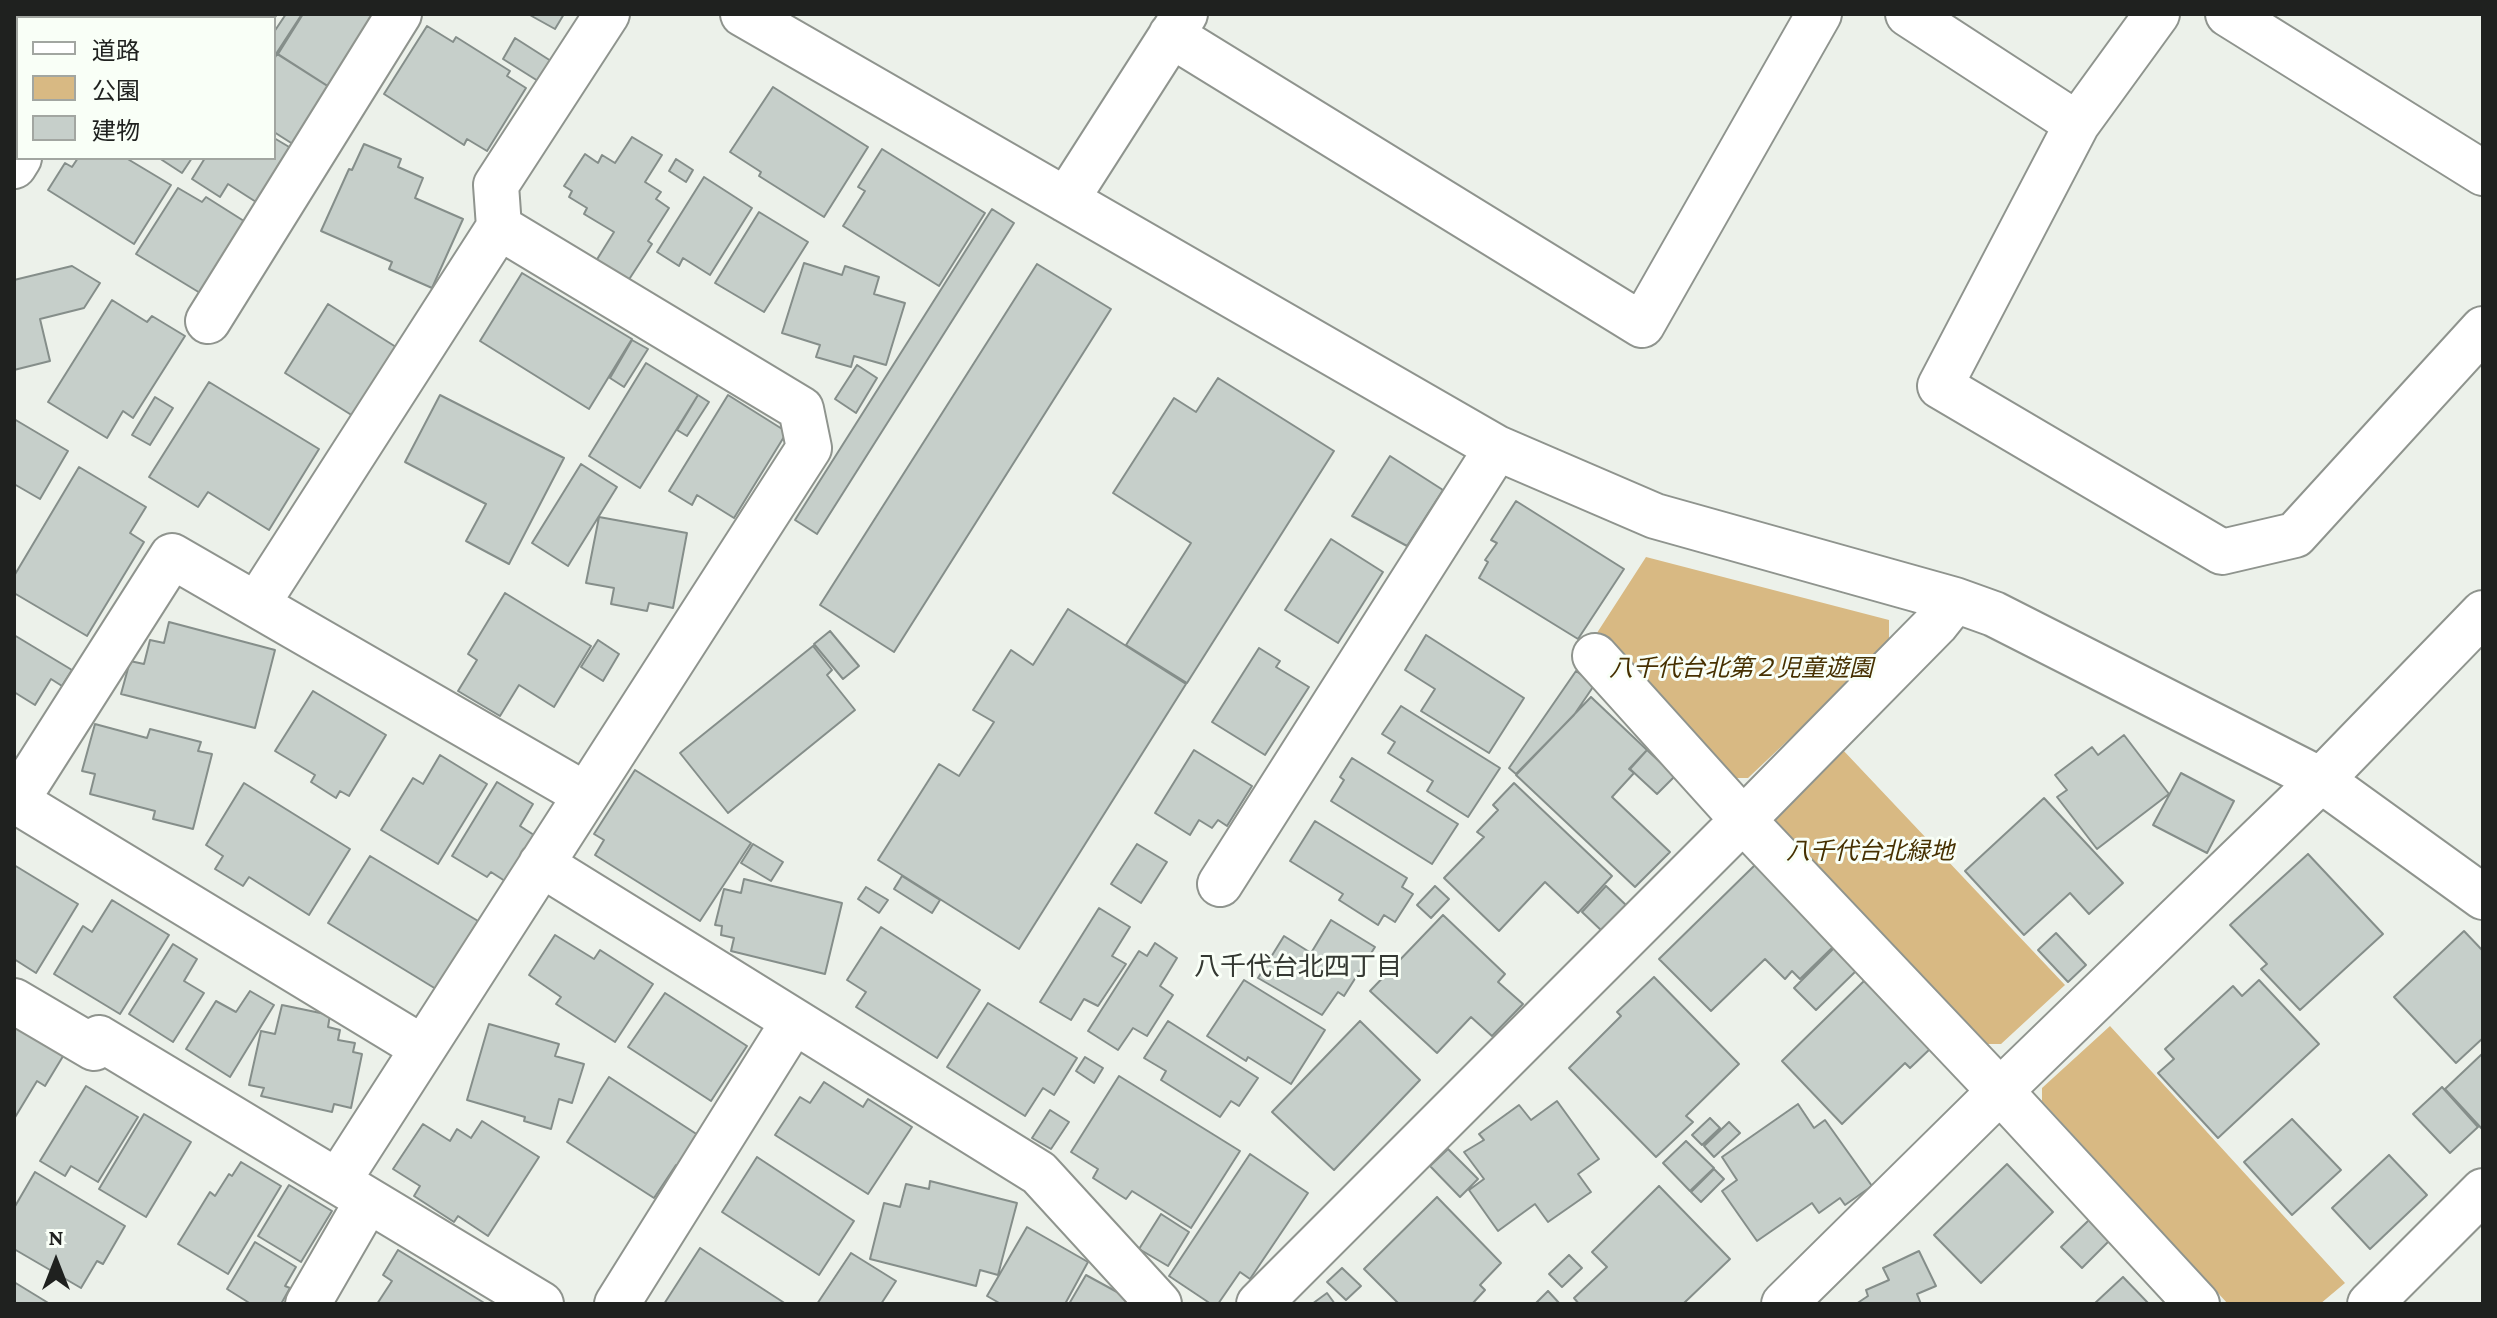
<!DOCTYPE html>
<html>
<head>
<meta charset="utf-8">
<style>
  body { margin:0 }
  #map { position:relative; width:2497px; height:1318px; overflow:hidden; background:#ecf1ea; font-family:"Crimson Pro","Noto Sans JP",serif }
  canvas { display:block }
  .frame { position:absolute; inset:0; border:16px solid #1f211f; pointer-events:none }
  .legend { position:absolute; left:16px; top:16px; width:260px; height:144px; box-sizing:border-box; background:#f9fff7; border:2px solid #a2a6a1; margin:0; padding:10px 14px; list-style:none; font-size:24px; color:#1f211f }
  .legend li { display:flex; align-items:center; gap:16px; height:40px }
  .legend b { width:40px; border:2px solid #a2a6a1 }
  .north { position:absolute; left:16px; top:1222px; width:80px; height:80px; -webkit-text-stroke:6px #f9fff7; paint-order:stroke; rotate:0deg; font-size:22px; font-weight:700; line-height:32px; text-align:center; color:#1f211f }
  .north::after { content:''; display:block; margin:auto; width:28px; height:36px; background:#1f211f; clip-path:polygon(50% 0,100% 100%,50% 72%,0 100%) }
</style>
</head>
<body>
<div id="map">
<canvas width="2497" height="1318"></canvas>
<div class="frame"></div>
<ul class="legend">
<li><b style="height:10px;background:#fff"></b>道路</li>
<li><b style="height:22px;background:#d8b983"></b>公園</li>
<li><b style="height:22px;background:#c6cfca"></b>建物</li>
</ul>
<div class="north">N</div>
</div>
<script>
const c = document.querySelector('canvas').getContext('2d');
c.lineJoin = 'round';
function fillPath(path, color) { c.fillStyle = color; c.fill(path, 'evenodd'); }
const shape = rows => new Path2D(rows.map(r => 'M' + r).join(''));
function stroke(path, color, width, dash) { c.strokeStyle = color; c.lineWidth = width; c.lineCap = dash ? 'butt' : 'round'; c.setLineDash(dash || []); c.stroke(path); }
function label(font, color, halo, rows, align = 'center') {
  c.font = font + ' "Crimson Pro","Noto Sans JP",serif'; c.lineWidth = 6; c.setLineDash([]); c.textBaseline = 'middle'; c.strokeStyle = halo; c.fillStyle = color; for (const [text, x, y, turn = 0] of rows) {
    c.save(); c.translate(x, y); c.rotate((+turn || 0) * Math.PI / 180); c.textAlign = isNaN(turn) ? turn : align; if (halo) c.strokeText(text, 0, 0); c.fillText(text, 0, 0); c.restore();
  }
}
fillPath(shape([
  [1646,557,1889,620,1889,645,1748,778,1731,778,1595,636],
  [1842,749,2065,985,2001,1044,1984,1044,1774,824,1774,813],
  [2110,1026,2345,1283,2320,1304,2228,1304,2042,1101,2042,1088]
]), '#d8b983');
const building = shape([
  [180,14,277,14,274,19,187,18,180,14],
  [286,14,302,14,274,57,274,32,286,14],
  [303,14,383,14,334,90,278,54,303,14],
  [528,14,564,14,555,29,528,14],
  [427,26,453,42,456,37,510,71,507,76,526,88,487,151,467,139,464,145,384,94,427,26],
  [515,38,551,61,538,81,503,59,515,38],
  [277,54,329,87,299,148,274,132,274,59,277,54],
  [773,87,868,147,824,217,759,176,761,172,730,152,773,87],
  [632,137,662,155,645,182,661,192,656,199,669,208,648,241,652,244,628,281,596,261,614,232,584,214,587,208,569,197,572,191,564,186,585,154,598,163,602,155,615,163,632,137],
  [274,138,301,154,267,209,228,184,220,197,192,179,205,158,274,158,274,138],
  [364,144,401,159,398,167,423,178,415,198,463,219,432,288,389,269,392,262,321,231,349,169,352,170,364,144],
  [882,149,985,213,939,286,843,226,865,191,858,187,882,149],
  [78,158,126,158,171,185,134,244,48,190,65,163,72,167,78,158],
  [159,158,192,158,182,173,159,158],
  [676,159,693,170,686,182,669,171,676,159],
  [704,177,752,208,710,275,683,258,679,266,657,252,704,177],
  [178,188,202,202,206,197,255,228,210,299,136,254,178,188],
  [992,209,1014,223,817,534,795,520,992,209],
  [759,212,808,242,764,312,715,283,759,212],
  [804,263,842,275,845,266,879,277,874,294,905,303,886,365,854,356,851,367,816,357,820,345,782,333,804,263],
  [1037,264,1111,309,894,652,820,605,1037,264],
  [72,266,100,283,84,308,40,319,50,361,14,370,14,280,72,266],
  [522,273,632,339,589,409,480,341,522,273],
  [112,300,147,322,152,316,185,336,133,418,123,411,107,438,48,402,112,300],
  [328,304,396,347,353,416,285,373,328,304],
  [632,340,648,349,624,387,610,378,632,340],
  [646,363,698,395,640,488,589,456,646,363],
  [857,365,877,378,856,413,835,399,857,365],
  [1218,378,1334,451,1187,683,1126,645,1191,543,1113,493,1174,398,1196,412,1218,378],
  [209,382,319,449,269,530,208,492,198,507,149,477,209,382],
  [440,395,564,458,509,564,466,541,486,504,405,462,440,395],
  [698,395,709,402,687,436,677,430,698,395],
  [728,395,787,432,734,518,697,495,692,505,669,491,728,395],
  [155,397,173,408,150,445,132,435,155,397],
  [14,419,68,451,40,499,14,484,14,419],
  [1390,456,1443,490,1407,546,1352,516,1390,456],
  [581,464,617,487,568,566,532,543,581,464],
  [79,467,146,507,130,533,144,542,87,636,14,593,14,576,79,467],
  [1516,501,1624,569,1578,639,1479,578,1488,562,1485,560,1497,543,1491,540,1516,501],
  [599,517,687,533,673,608,649,603,647,611,611,604,614,588,586,583,599,517],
  [1331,539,1383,572,1338,643,1285,610,1331,539],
  [505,593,591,646,554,707,519,685,500,716,458,691,477,660,468,654,505,593],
  [1068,609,1186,684,1019,949,878,860,939,764,959,776,994,722,973,710,1011,650,1033,665,1068,609],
  [169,622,275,650,255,728,121,694,130,661,144,664,150,640,164,643,169,622],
  [830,631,859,666,843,679,814,644,830,631],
  [14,635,72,670,62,686,51,679,35,705,14,692,14,635],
  [1426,635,1524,698,1489,753,1421,711,1435,689,1405,670,1426,635],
  [598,640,619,654,603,681,581,667,598,640],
  [813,646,832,670,827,675,855,710,728,813,680,753,813,646],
  [1259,648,1280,661,1276,667,1309,687,1265,755,1212,722,1259,648],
  [1576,671,1595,684,1574,715,1516,774,1509,768,1576,671],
  [313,691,386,735,349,796,340,791,336,798,311,782,315,775,275,751,313,691],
  [1591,697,1647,750,1629,769,1634,773,1612,797,1670,852,1635,887,1516,775,1591,697],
  [1401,706,1500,768,1468,817,1427,791,1433,781,1388,753,1395,742,1382,734,1401,706],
  [95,724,147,738,150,729,201,742,198,751,212,754,193,829,153,819,155,811,90,794,95,774,82,771,95,724],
  [2124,735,2169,794,2097,849,2057,797,2067,790,2055,775,2092,747,2098,755,2124,735],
  [1194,750,1252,786,1227,826,1218,820,1212,828,1199,820,1190,835,1155,813,1194,750],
  [1647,750,1675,776,1657,794,1630,769,1647,750],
  [440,755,487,784,438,864,381,830,413,778,423,784,440,755],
  [1352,758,1458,824,1432,864,1331,801,1344,780,1340,777,1352,758],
  [635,770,751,843,700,921,595,855,604,840,594,834,635,770],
  [2181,773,2234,801,2207,853,2153,825,2181,773],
  [497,782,533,804,520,826,537,837,508,883,491,872,487,877,452,856,497,782],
  [244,783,350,849,309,915,249,877,243,886,215,869,223,856,206,845,244,783],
  [1514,783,1612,876,1578,913,1545,882,1499,931,1444,878,1484,837,1477,832,1498,810,1493,805,1514,783],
  [2044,798,2123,883,2089,914,2070,893,2024,935,1965,871,2044,798],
  [1315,821,1407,878,1402,887,1413,894,1395,922,1384,915,1378,925,1339,900,1343,894,1290,861,1315,821],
  [753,844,783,862,771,881,741,863,753,844],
  [1137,844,1167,862,1141,903,1111,884,1137,844],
  [2308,854,2383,934,2300,1010,2261,969,2267,964,2230,925,2308,854],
  [370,856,478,921,436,989,328,923,370,856],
  [14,865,78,904,36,973,14,959,14,865],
  [1755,865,1834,946,1800,979,1792,971,1785,979,1765,959,1711,1011,1659,959,1755,865],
  [902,876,940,900,932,913,894,889,902,876],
  [744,879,842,903,825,974,731,951,734,938,721,935,722,926,715,925,724,889,741,893,744,879],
  [1435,886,1449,899,1431,918,1417,905,1435,886],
  [1606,886,1627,906,1603,932,1582,912,1606,886],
  [866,887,888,900,879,913,858,899,866,887],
  [112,900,169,935,120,1014,54,974,83,926,92,932,112,900],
  [1099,908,1130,927,1112,956,1126,964,1098,1006,1084,999,1071,1020,1040,1002,1099,908],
  [1443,915,1505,974,1498,982,1523,1004,1492,1036,1471,1017,1437,1053,1370,991,1443,915],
  [1331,920,1375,947,1344,996,1338,992,1322,1015,1258,978,1284,936,1311,953,1331,920],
  [881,927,980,990,937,1058,856,1007,866,992,847,980,881,927],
  [2464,931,2483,951,2483,1038,2456,1063,2394,997,2464,931],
  [2056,933,2086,965,2068,982,2038,950,2056,933],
  [555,935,594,959,600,950,653,984,615,1042,556,1004,561,997,529,975,555,935],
  [1155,943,1177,958,1160,986,1173,995,1147,1036,1133,1028,1118,1050,1088,1031,1139,951,1147,956,1155,943],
  [173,944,197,959,184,981,204,993,173,1042,129,1014,173,944],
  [1835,947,1857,970,1816,1010,1794,988,1835,947],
  [1654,977,1739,1064,1686,1116,1693,1122,1656,1157,1569,1068,1621,1016,1617,1012,1654,977],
  [1244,980,1325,1030,1291,1084,1248,1057,1246,1061,1207,1036,1244,980],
  [2259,980,2319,1044,2218,1138,2158,1073,2174,1059,2165,1049,2233,986,2242,996,2259,980],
  [1864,981,1931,1048,1910,1068,1905,1063,1842,1124,1782,1061,1864,981],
  [250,991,274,1005,230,1077,186,1049,216,1001,236,1012,250,991],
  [665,993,747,1046,711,1101,628,1047,665,993],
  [988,1003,1077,1058,1054,1095,1043,1088,1025,1116,947,1067,988,1003],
  [282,1005,330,1015,328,1027,340,1030,338,1040,355,1043,353,1052,362,1054,351,1108,334,1104,332,1112,261,1096,264,1088,249,1085,261,1031,275,1034,282,1005],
  [14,1016,68,1048,45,1086,37,1081,14,1119,14,1016],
  [1168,1021,1258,1078,1239,1106,1231,1101,1220,1117,1161,1080,1166,1071,1144,1058,1168,1021],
  [1360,1021,1420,1080,1334,1170,1272,1112,1360,1021],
  [489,1024,559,1044,555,1056,584,1064,572,1103,559,1099,551,1129,524,1121,525,1117,467,1100,489,1024],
  [2482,1054,2483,1055,2483,1130,2445,1089,2482,1054],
  [1085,1057,1103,1068,1094,1083,1076,1071,1085,1057],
  [1119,1076,1240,1151,1191,1228,1132,1191,1126,1199,1093,1178,1098,1169,1071,1152,1119,1076],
  [609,1077,701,1137,681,1168,676,1165,654,1198,567,1142,609,1077],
  [824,1082,863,1107,868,1099,912,1127,868,1194,775,1135,800,1097,810,1103,824,1082],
  [86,1086,138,1117,98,1182,71,1166,65,1176,40,1161,86,1086],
  [2442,1087,2478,1127,2450,1153,2413,1114,2442,1087],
  [1557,1101,1599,1159,1578,1174,1591,1192,1548,1222,1535,1204,1498,1231,1469,1190,1484,1179,1464,1152,1484,1140,1479,1134,1519,1105,1531,1120,1557,1101],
  [1798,1104,1814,1128,1825,1120,1872,1186,1845,1205,1840,1198,1819,1213,1812,1203,1757,1241,1722,1191,1737,1180,1722,1157,1798,1104],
  [1050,1110,1069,1122,1051,1149,1032,1138,1050,1110],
  [144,1114,191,1142,146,1217,99,1189,144,1114],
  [1710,1118,1720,1128,1702,1145,1692,1135,1710,1118],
  [2292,1119,2341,1170,2292,1215,2244,1162,2292,1119],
  [482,1121,539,1157,488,1236,458,1216,454,1222,414,1196,420,1186,393,1169,423,1124,450,1141,457,1129,471,1138,482,1121],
  [1729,1122,1740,1133,1714,1157,1704,1146,1729,1122],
  [1686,1141,1714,1168,1690,1191,1663,1163,1686,1141],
  [1448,1149,1478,1179,1460,1197,1430,1166,1448,1149],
  [1250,1154,1308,1193,1250,1279,1240,1272,1218,1304,1211,1304,1169,1276,1250,1154],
  [2389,1155,2427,1195,2370,1249,2332,1208,2389,1155],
  [757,1157,854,1221,819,1275,722,1212,757,1157],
  [241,1162,281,1186,228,1274,178,1244,210,1192,215,1196,229,1174,232,1176,241,1162],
  [2007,1164,2053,1212,1981,1283,1934,1235,2007,1164],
  [1714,1169,1724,1179,1701,1202,1691,1192,1714,1169],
  [35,1172,125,1226,103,1264,97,1261,81,1288,14,1249,14,1208,35,1172],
  [930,1181,1017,1203,998,1275,980,1270,976,1286,870,1259,884,1203,900,1207,906,1184,929,1189,930,1181],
  [289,1185,332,1211,301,1262,258,1236,289,1185],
  [1659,1186,1730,1259,1683,1304,1579,1304,1574,1298,1607,1267,1592,1252,1659,1186],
  [1437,1197,1501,1263,1480,1285,1485,1290,1472,1304,1399,1304,1364,1269,1437,1197],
  [1161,1214,1189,1232,1168,1266,1139,1249,1161,1214],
  [2089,1220,2109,1241,2082,1268,2061,1247,2089,1220],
  [1027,1227,1088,1262,1065,1304,1001,1304,987,1296,1027,1227],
  [255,1242,296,1267,285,1286,290,1288,281,1304,251,1304,227,1289,255,1242],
  [700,1248,786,1304,664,1304,700,1248],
  [398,1250,486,1304,377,1304,392,1281,383,1275,398,1250],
  [1919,1251,1936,1286,1917,1294,1921,1304,1856,1304,1868,1296,1866,1290,1889,1280,1883,1268,1919,1251],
  [851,1253,896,1281,881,1304,817,1304,851,1253],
  [1569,1255,1582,1268,1562,1287,1549,1274,1569,1255],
  [1342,1268,1361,1286,1346,1300,1327,1282,1342,1268],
  [1086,1275,1128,1298,1125,1304,1069,1304,1086,1275],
  [2123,1277,2149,1304,2094,1304,2123,1277],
  [14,1282,50,1304,14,1304,14,1282],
  [1548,1291,1560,1304,1535,1304,1548,1291],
  [1327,1293,1335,1304,1312,1304,1327,1293]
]);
fillPath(building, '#c6cfca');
stroke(building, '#858e8a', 2);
const minor = shape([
  [743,14,1497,448,1655,516,1955,600,1994,614,2321,780,2483,897],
  [1908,14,2077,124],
  [2157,14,2077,124,1940,386,2222,552,2295,535,2483,329],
  [2228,14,2483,173],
  [101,18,104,14],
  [1171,35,1642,325,1819,14],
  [14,166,19,158],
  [1066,200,1185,14],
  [208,321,399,14],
  [257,604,499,227,496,185,607,14],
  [1595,656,1743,820,2016,1108,2197,1304],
  [541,864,1039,1173,1159,1304],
  [1220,884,1497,448],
  [14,1001,94,1048,99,1038,541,1304],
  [423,1048,16,801,172,556,586,795],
  [338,1181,809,448,801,409,499,227],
  [308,1304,368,1200],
  [617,1304,794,1021],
  [1259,1304,1743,820,1936,624,1955,600],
  [1784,1304,2000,1091,2321,780,2483,613],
  [2370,1304,2483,1191]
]);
stroke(minor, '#8f948e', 48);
stroke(minor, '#fff', 44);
label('italic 24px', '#463001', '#f9fff7', [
  ["八千代台北第２児童遊園",1741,669],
  ["八千代台北緑地",1870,852]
]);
label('26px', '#343832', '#f9fff7', [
  ["八千代台北四丁目",1298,967]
]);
</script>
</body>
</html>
